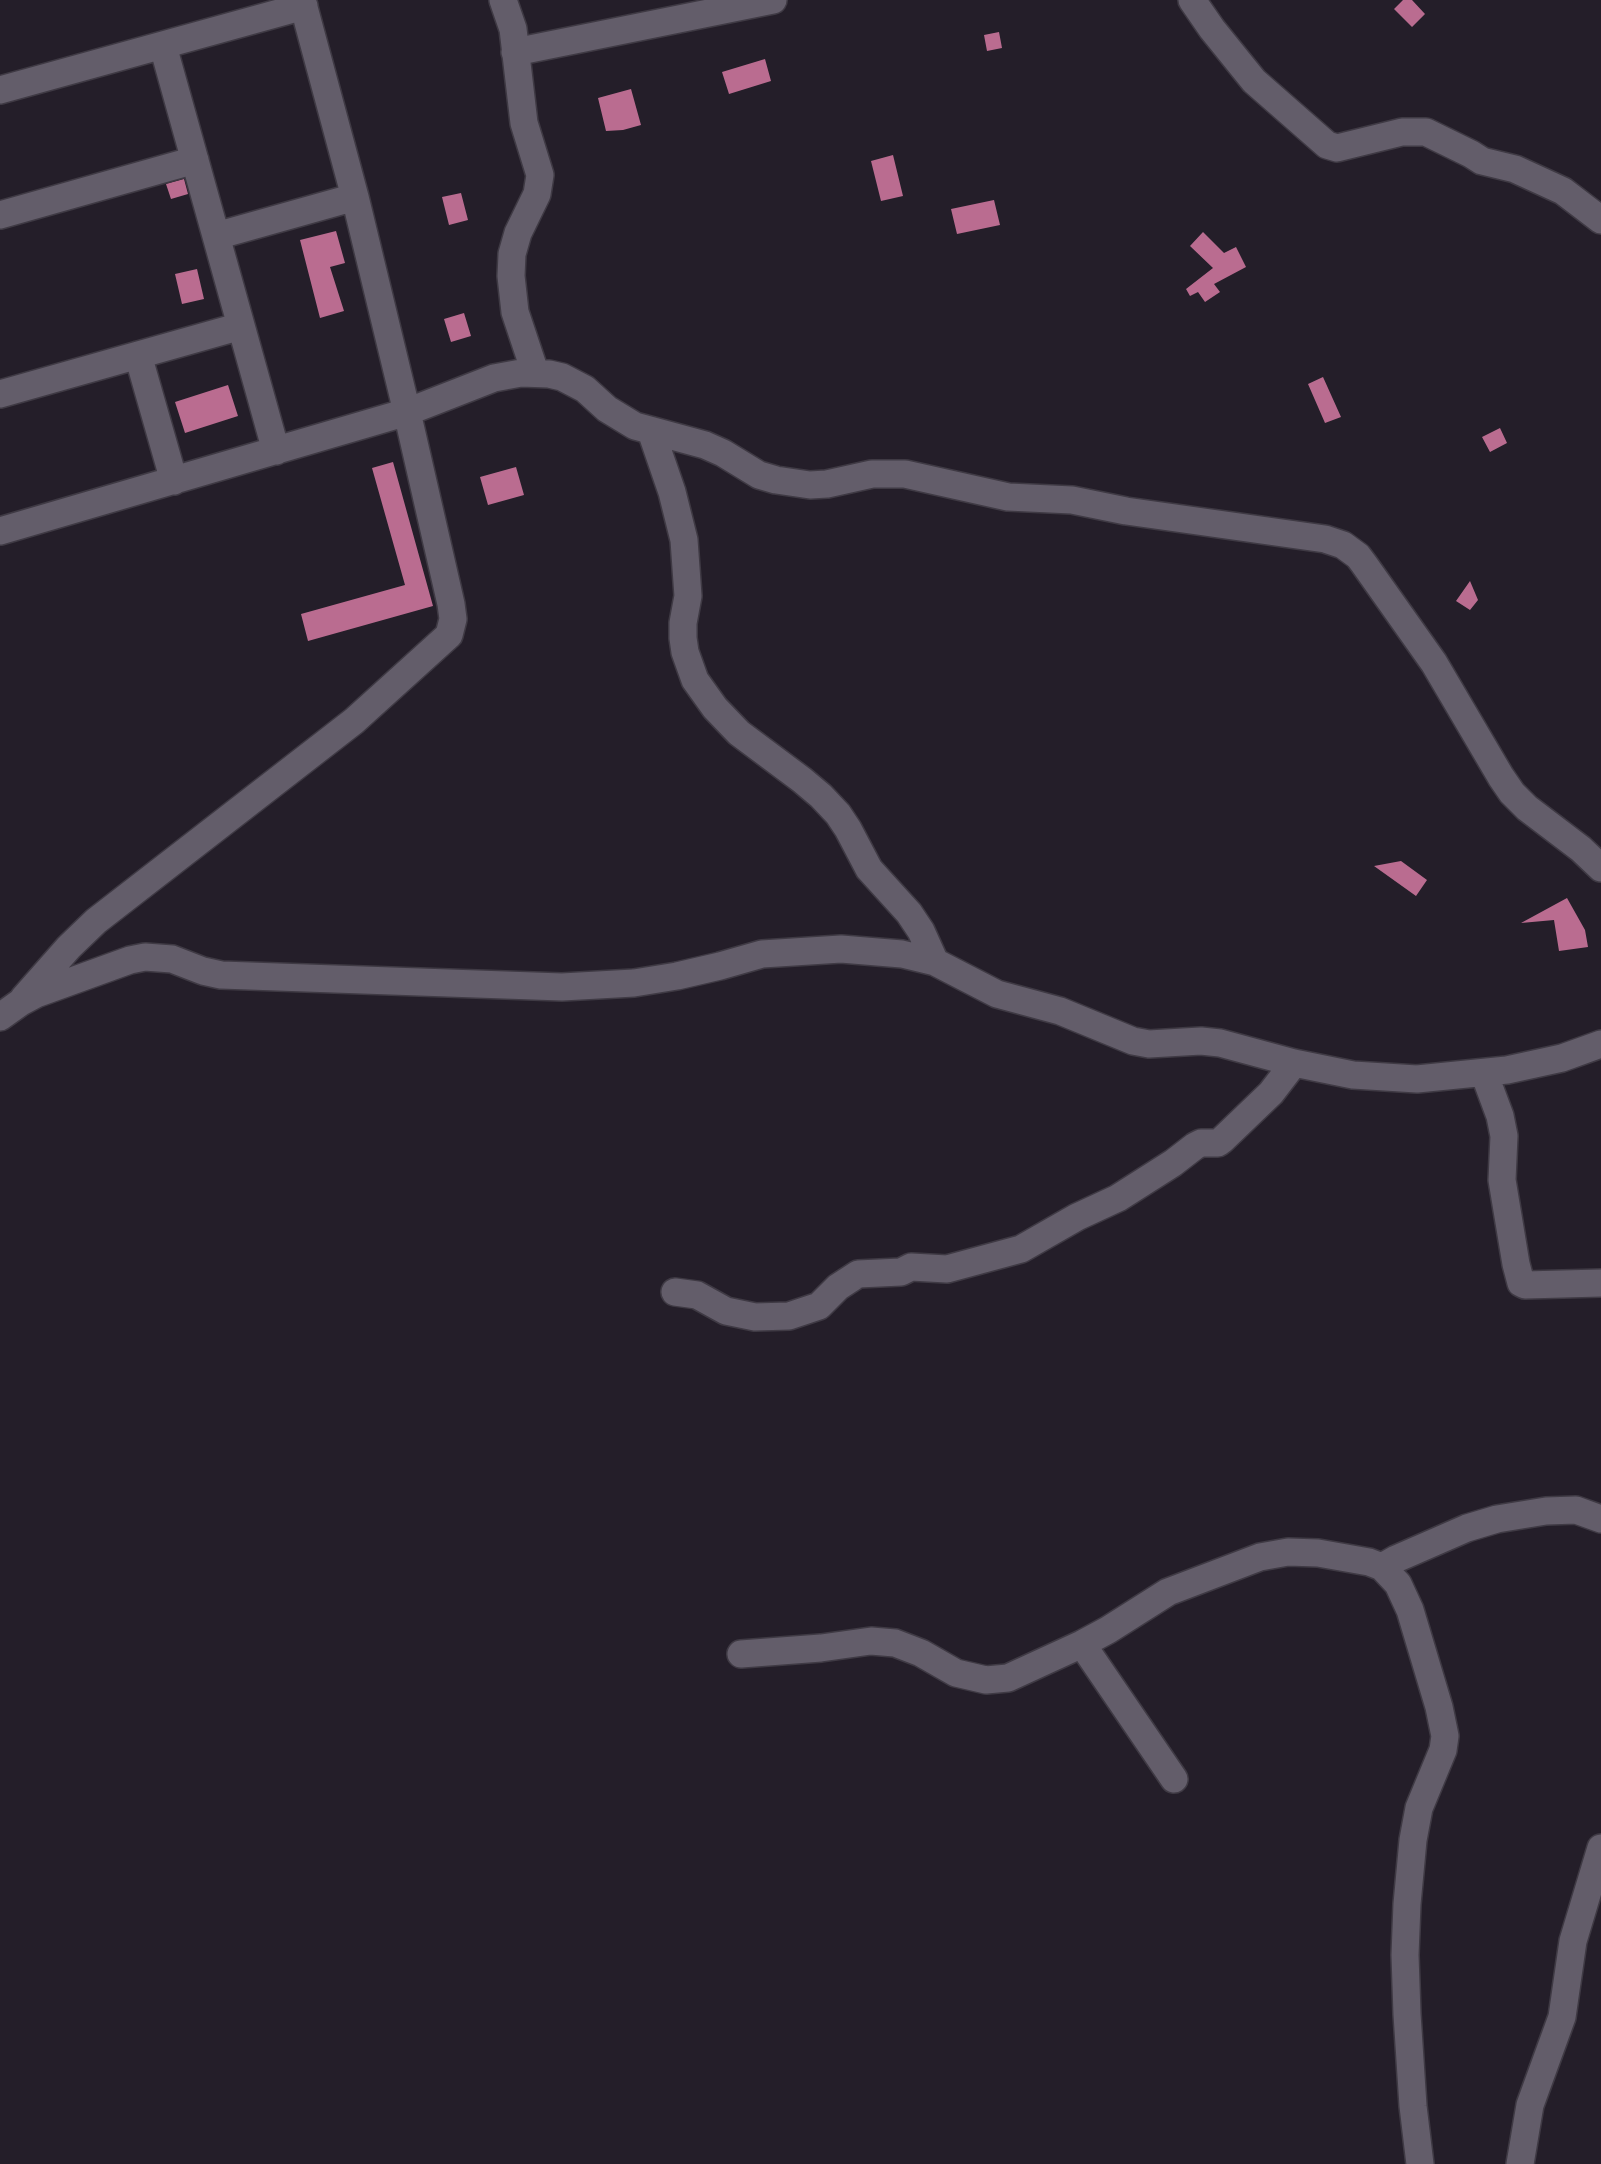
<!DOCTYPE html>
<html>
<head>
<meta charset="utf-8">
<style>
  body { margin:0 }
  canvas { display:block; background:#241e29 }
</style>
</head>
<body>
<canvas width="1601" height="2164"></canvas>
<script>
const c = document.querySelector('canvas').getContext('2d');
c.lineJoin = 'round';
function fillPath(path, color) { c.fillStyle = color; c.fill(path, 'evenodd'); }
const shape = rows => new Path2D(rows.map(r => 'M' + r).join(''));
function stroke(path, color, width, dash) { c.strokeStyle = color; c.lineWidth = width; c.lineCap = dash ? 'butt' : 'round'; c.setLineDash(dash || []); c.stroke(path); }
fillPath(shape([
  [1403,0,1412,0,1425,14,1412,27,1394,9],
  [999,32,1002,48,987,51,984,35],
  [765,59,771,81,729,94,722,72],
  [631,89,641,125,623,130,606,131,598,98],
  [893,155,903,196,881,201,871,161],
  [184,179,188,194,171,199,166,184],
  [461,193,468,220,449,225,442,197],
  [994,200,1000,225,957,234,951,209],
  [336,231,345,263,330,267,344,311,320,318,300,240],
  [1203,232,1224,253,1236,247,1246,267,1214,284,1220,292,1205,302,1198,292,1190,296,1186,289,1213,268,1190,246],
  [197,269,204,299,182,304,175,274],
  [464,313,471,336,451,342,444,319],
  [1323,377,1341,417,1325,423,1308,384],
  [228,385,238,416,185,433,175,402],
  [1500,428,1507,443,1490,452,1482,437],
  [393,462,433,606,308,641,301,614,405,585,372,468],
  [516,467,524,495,488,505,480,477],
  [1470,581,1478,600,1470,610,1456,601],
  [1401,861,1427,880,1416,896,1374,866],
  [1567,898,1585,930,1588,947,1559,951,1554,920,1521,923]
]), '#ba6c90');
const minor = shape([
  [503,0,513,29,524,123,540,175,537,194,518,233,512,254,511,276,515,312,535,372],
  [1192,0,1212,29,1254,81,1327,145,1337,148,1402,132,1426,132,1471,154,1482,161,1515,169,1563,191,1601,220],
  [163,46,276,451],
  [515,52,773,0],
  [0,90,304,6],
  [0,215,195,160],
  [216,236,355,197],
  [138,355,174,481],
  [0,394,241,326],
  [651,431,672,492,684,540,688,596,683,623,683,638,685,652,695,680,715,708,739,733,802,780,821,796,838,814,848,829,869,869,909,913,921,931,935,962],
  [0,531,407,412,494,378,521,373,549,374,562,377,585,389,607,409,635,426,705,445,723,453,759,475,776,480,810,485,827,484,872,474,905,474,1008,497,1072,500,1126,511,1325,539,1343,545,1358,556,1364,564,1434,663,1501,777,1512,793,1527,808,1581,849,1601,868],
  [24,998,69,947,96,921,354,721,449,635,453,619,451,604,407,412,355,197,302,0],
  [0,1017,21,1002,36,994,130,960,145,957,172,959,203,971,221,975,562,987,634,983,677,976,720,966,762,954,841,949,902,954,935,962,997,994,1060,1011,1133,1041,1149,1044,1201,1041,1220,1043,1294,1063,1353,1075,1417,1079,1507,1070,1562,1058,1601,1044],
  [1484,1073,1500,1116,1504,1136,1502,1180,1516,1264,1521,1283,1525,1285,1601,1283],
  [675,1292,697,1295,726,1311,755,1317,789,1316,819,1306,838,1287,858,1274,901,1272,911,1267,947,1269,1021,1249,1077,1217,1118,1198,1173,1163,1195,1146,1201,1143,1218,1143,1222,1140,1271,1093,1294,1063],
  [1382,1567,1396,1559,1467,1528,1497,1519,1546,1511,1576,1510,1601,1519],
  [1082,1644,1174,1779],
  [741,1654,821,1648,871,1641,895,1643,921,1653,956,1673,986,1680,1008,1678,1082,1644,1108,1630,1168,1592,1260,1557,1288,1552,1318,1553,1369,1562,1382,1567,1398,1584,1410,1610,1439,1707,1445,1736,1443,1750,1419,1808,1413,1840,1407,1904,1405,1955,1407,2014,1413,2106,1420,2164],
  [1520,2164,1530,2105,1562,2017,1573,1941,1601,1848]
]);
stroke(minor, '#3f3a44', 30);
stroke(minor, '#635d6a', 27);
</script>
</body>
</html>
